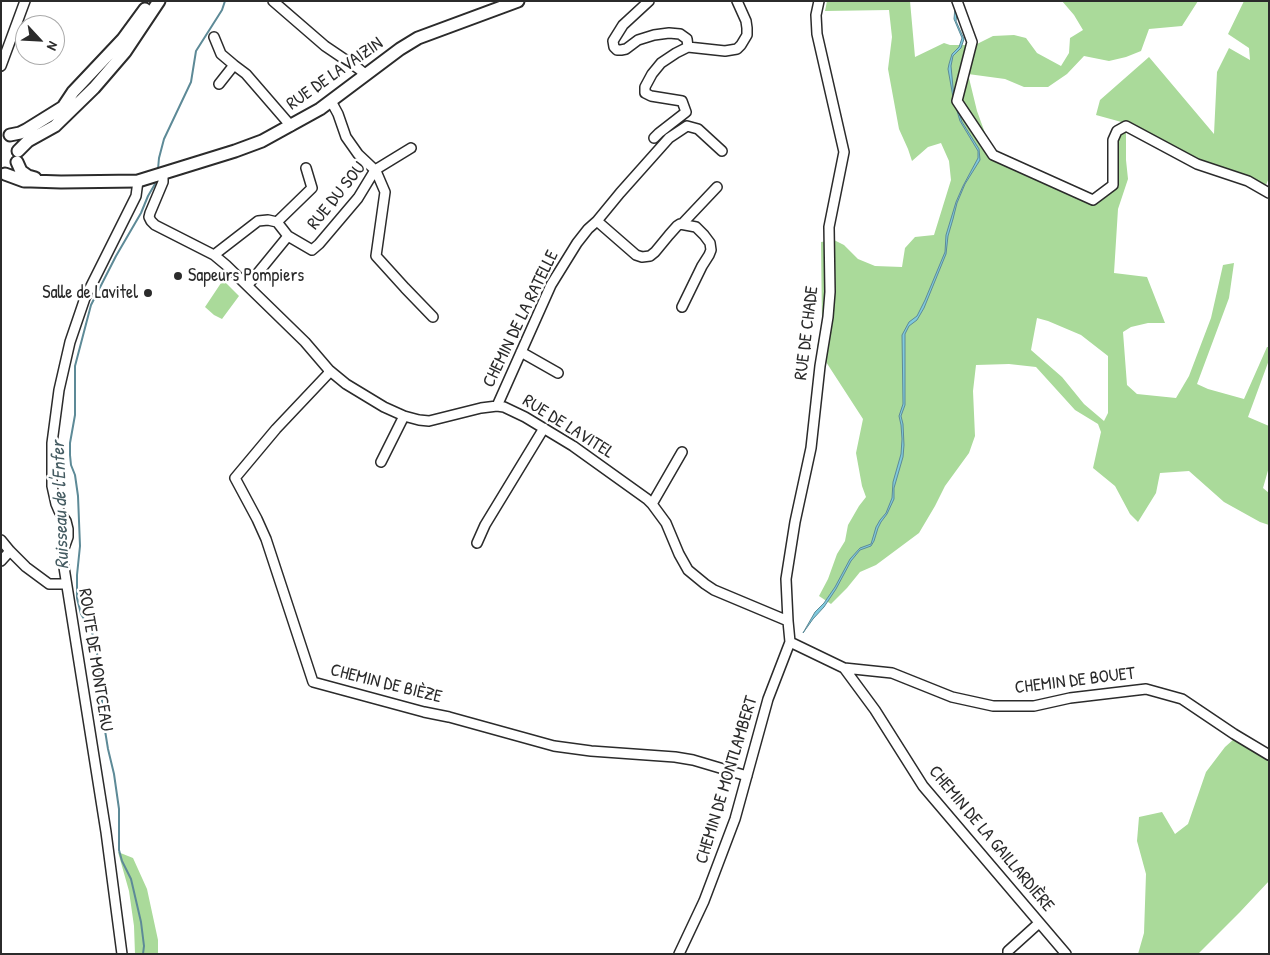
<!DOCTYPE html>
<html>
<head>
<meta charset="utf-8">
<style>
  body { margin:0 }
  #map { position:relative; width:1270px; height:955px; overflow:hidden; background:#fff; font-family:"Patrick Hand",sans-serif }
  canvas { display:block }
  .frame { position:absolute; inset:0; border:2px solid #2b2b2b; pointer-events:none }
  .north { position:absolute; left:15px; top:15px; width:50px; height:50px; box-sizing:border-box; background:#fff; border:1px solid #aaa; border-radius:50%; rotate:115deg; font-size:14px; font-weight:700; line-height:20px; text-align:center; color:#2b2b2b }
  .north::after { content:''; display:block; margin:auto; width:18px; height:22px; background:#2b2b2b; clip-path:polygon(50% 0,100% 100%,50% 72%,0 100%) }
</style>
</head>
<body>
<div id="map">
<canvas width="1270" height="955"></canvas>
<div class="frame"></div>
<div class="north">N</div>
</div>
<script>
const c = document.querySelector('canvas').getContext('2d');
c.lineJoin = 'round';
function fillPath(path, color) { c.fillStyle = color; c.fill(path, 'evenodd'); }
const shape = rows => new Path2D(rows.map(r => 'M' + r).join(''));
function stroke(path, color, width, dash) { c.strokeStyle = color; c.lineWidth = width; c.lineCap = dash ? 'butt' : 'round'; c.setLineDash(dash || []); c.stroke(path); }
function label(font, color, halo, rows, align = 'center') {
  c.font = font + ' "Patrick Hand",sans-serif'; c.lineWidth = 5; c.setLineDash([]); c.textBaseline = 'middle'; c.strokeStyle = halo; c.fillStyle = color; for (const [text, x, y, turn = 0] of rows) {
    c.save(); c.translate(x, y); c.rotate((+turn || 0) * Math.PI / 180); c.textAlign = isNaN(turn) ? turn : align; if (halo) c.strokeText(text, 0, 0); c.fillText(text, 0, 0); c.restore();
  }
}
fillPath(shape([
  [827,1,910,1,915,57,944,43,950,45,975,45,993,36,1014,35,1026,38,1037,53,1061,66,1069,53,1070,38,1083,30,1074,15,1062,1,1198,1,1182,26,1149,29,1141,51,1126,57,1109,61,1084,56,1067,74,1048,87,1024,87,1005,79,968,74,977,111,993,155,1093,200,1113,185,1113,140,1126,126,1126,160,1128,179,1118,209,1114,273,1147,277,1165,323,1148,323,1131,327,1123,332,1127,385,1137,394,1176,398,1189,376,1211,318,1223,265,1234,263,1229,298,1197,384,1208,389,1244,399,1267,347,1269,347,1269,360,1248,417,1269,426,1269,467,1263,488,1269,493,1269,525,1260,522,1224,502,1189,471,1160,473,1156,493,1138,522,1130,514,1115,486,1093,468,1101,432,1098,424,1075,410,1036,367,1009,364,976,365,973,391,975,436,969,453,945,486,935,506,919,533,876,565,860,572,847,588,831,604,819,596,828,579,837,554,845,541,848,525,859,506,866,497,862,486,856,453,863,419,817,348,822,323,821,242,834,240,844,245,858,259,875,266,902,267,905,248,915,237,934,235,951,180,949,161,941,143,928,147,912,161,908,149,899,129,888,69,892,37,889,10,825,11],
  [1037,318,1048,321,1081,335,1108,356,1108,413,1104,421,1084,404,1062,377,1031,350],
  [1244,1,1269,1,1269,178,1266,185,1205,163,1125,123,1096,115,1100,100,1149,57,1214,134,1217,72,1229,48,1250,60,1249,48,1228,34],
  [223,280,239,296,222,319,214,315,205,307],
  [1234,739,1263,754,1269,759,1269,881,1240,912,1198,954,1138,954,1144,933,1146,874,1137,841,1139,817,1162,812,1175,834,1188,824,1206,772,1225,747],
  [118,852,133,858,147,889,158,940,158,954,135,954,134,926,129,891]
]), '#aada9a');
const water = shape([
  [955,7,957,14,956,21,964,39,961,48,953,56,951,66,954,98,962,122,979,149,980,160,965,184,957,203,953,219,948,236,946,254,924,308,917,320,909,326,905,334,905,405,901,416,903,424,904,445,903,457,894,488,894,499,887,514,881,522,878,528,874,541,871,546,860,550,851,561,836,589,824,607,813,619,803,633,815,612,824,603,835,587,850,559,860,548,871,544,876,527,880,520,886,513,892,498,893,482,901,454,902,439,901,425,899,416,903,404,902,335,909,322,917,316,925,300,945,252,946,235,956,202,963,186,978,158,978,151,960,121,953,97,948,69,949,64,952,54,959,47,962,38,954,19,955,7]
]);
fillPath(water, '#7fcadf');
stroke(water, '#5d8a97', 1);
stroke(shape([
  [158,169,159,158,164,139,191,82,196,51,222,10,225,1],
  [143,954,144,946,141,922,131,879,122,861,119,850,119,809,114,774,108,749,102,712,102,699,97,652,92,632,81,614,77,598,77,575,80,546,78,496,75,475,71,465,70,455,70,443,75,415,75,366,91,305,116,256,141,213,148,196,155,184]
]), '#5d8a97', 2);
const minor = shape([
  [273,1,325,46,359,69,366,75],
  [649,1,623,25,613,41,614,47,617,50,621,50,626,49,638,40,654,35,669,33,680,34,687,39,688,47],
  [957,1,972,42,957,101,993,155,1093,200,1113,185,1113,140,1117,131,1126,126,1197,164,1248,181,1269,193],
  [214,37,221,54,234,65,246,74,291,126],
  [1,66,25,1],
  [219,84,234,65],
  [331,101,338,114,346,137,358,154,376,171,385,192,376,256,405,288,433,317],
  [654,138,659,133,686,112,682,101,651,96,645,93,645,87,652,74,661,63,676,53,688,47,725,51,737,49,741,45,747,35,747,28,746,21,737,1],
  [163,174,163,182,150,213,149,217,151,221,155,225,214,255,226,265,305,342,329,370,346,384,384,407,404,416,419,420,429,421,481,408,497,406,504,407,525,417,573,446,647,499,652,504,666,523,679,554,688,570,705,584,714,590,788,621],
  [597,221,636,255,642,257,650,256,655,252,669,235,677,226,680,224,696,227,704,235,710,243,711,250,709,255,702,266,682,307],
  [682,224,717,187],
  [288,236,312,250,319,244,358,198,375,170,411,148],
  [214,255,258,221,268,220,277,222,312,188,306,168],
  [248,285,288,236,277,222],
  [521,352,558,373],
  [329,370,328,374,276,429,235,478,257,519,266,539,313,682,424,712,449,717,554,746,591,751,675,757,693,760,747,776],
  [497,406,551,285,577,243,588,229,597,221,620,193,669,138,687,126,698,129,722,151],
  [381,462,404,416],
  [652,504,682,452],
  [1,540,10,551,26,567,49,584,66,584],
  [477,543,485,525,544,428],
  [1,561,10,551],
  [790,642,844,668,892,673,952,697,993,706,1034,706,1070,698,1146,689,1182,699,1234,734,1269,755],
  [844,668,875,710,923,786,1066,954],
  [122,954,106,832,63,561,63,551,68,537,68,529,66,521,59,511,56,504,52,486,52,443,59,390,70,342,85,298,136,196,138,181],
  [679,954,704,901,735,819,768,699,790,642,788,621,786,579,795,522,811,448,820,366,828,317,830,292,829,227,844,152,817,34,816,15,819,1],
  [1008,954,1008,951,1039,923]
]);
const major = shape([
  [10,135,20,133,26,130,63,107,73,92,123,39,145,9],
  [18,151,28,141,55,126,94,88,125,52,159,1],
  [17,162,21,171,28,176,35,178],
  [5,174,24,181,31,181,61,182,138,181,235,151,262,141,320,109,400,49,418,38,518,1]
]);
stroke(minor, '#2b2b2b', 12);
stroke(major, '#2b2b2b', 15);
stroke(minor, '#fff', 9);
stroke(major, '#fff', 11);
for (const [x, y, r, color] of [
  [178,276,5,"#2b2b2b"],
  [148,293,5,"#2b2b2b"]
]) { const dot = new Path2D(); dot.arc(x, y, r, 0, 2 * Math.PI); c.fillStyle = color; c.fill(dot); stroke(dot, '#fff', 2); }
label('18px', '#2b2b2b', '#fff', [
  ["RUE DE LAVAIZIN",335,74,-35],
  ["RUE DU SOU",337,196,-51],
  ["CHEMIN DE LA RATELLE",521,319,-64],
  ["RUE DE CHADE",807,333,-83],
  ["RUE DE LAVITEL",568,427,32],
  ["ROUTE DE MONTCEAU",95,660,81],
  ["CHEMIN DE BOUET",1075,681,-7],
  ["CHEMIN DE BIÈZE",386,684,14],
  ["CHEMIN DE MONTLAMBERT",727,780,-73],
  ["CHEMIN DE LA GAILLARDIÈRE",991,839,50]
]);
label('18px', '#2b2b2b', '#fff', [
  ["Sapeurs Pompiers",188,276],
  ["Salle de Lavitel",138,293,"right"]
], 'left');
label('italic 19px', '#445b61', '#fff', [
  ["Ruisseau de l'Enfer",61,505,-92]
]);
</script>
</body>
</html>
